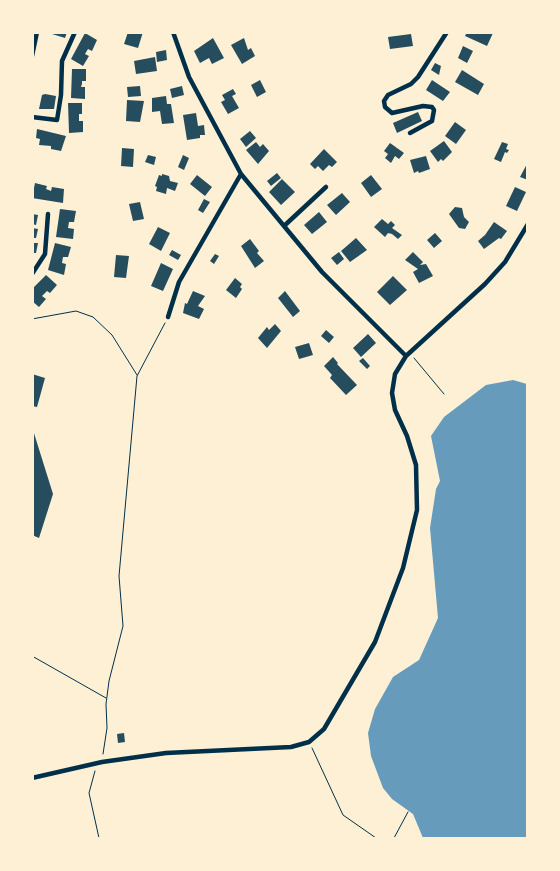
<!DOCTYPE html>
<html>
<head>
<meta charset="utf-8">
<style>
  body { margin:0 }
  #map { position:relative; width:560px; height:871px; overflow:hidden; background:#fdf0d5; font-family:Mulish,sans-serif }
  canvas { display:block }
  .frame { position:absolute; inset:0; border:34px solid #fdf0d5; pointer-events:none }
</style>
</head>
<body>
<div id="map">
<canvas width="560" height="871"></canvas>
<div class="frame"></div>
</div>
<script>
const c = document.querySelector('canvas').getContext('2d');
c.lineJoin = 'round';
function fillPath(path, color) { c.fillStyle = color; c.fill(path, 'evenodd'); }
const shape = rows => new Path2D(rows.map(r => 'M' + r).join(''));
function stroke(path, color, width, dash) { c.strokeStyle = color; c.lineWidth = width; c.lineCap = dash ? 'butt' : 'round'; c.setLineDash(dash || []); c.stroke(path); }
fillPath(shape([
  [513,380,527,384,527,838,423,838,413,814,392,799,383,788,371,756,368,733,375,709,393,677,419,660,438,618,430,528,436,489,440,481,431,436,444,417,486,385]
]), '#669bbc');
fillPath(shape([
  [52,32,67,32,65,38,52,34],
  [128,32,143,32,138,48,124,44],
  [467,32,492,32,493,33,487,46,465,36],
  [85,33,97,40,92,51,88,49,85,54,89,56,83,66,71,59],
  [411,34,413,46,390,49,388,37],
  [213,38,224,58,212,64,209,58,200,63,194,51],
  [244,38,248,50,251,48,255,56,242,64,231,45],
  [463,46,473,51,467,63,458,58],
  [166,50,167,60,157,62,156,52],
  [155,57,157,71,136,74,134,61],
  [435,63,441,66,439,75,431,70],
  [72,69,86,69,86,81,82,81,82,84,81,87,85,87,85,99,71,98],
  [462,70,484,84,478,95,455,82],
  [260,80,266,92,257,97,251,85],
  [432,80,450,92,443,101,426,90],
  [140,86,141,96,128,97,127,87],
  [182,86,184,95,172,98,170,89],
  [233,89,236,94,232,96,239,108,228,114,221,102,225,100,222,95],
  [45,94,56,96,54,109,39,109,42,95],
  [166,96,167,104,171,104,174,123,162,124,160,111,152,112,152,98],
  [127,100,144,101,140,122,126,121],
  [68,103,82,103,82,114,79,114,79,121,83,121,83,132,69,133],
  [418,112,422,121,397,133,393,123],
  [196,113,198,126,204,125,205,135,200,135,200,138,187,140,183,115],
  [455,122,466,130,456,144,445,136],
  [37,129,66,136,61,151,51,149,51,146,39,145,40,139,36,138],
  [250,131,256,138,246,147,240,139],
  [444,141,452,152,443,161,441,159,438,162,430,151],
  [256,142,260,147,263,144,269,151,258,164,246,150],
  [502,142,508,144,506,149,509,150,507,153,505,152,501,162,494,159],
  [390,143,404,153,399,159,395,156,391,163,385,158,388,154,384,151],
  [122,148,134,149,133,167,121,166],
  [324,149,337,162,332,167,329,165,323,171,318,166,315,169,310,164],
  [148,155,156,157,154,165,145,162],
  [183,155,189,158,184,170,178,167],
  [426,156,430,169,419,173,418,171,414,173,410,160],
  [528,162,528,180,520,177],
  [277,173,281,178,271,186,267,181],
  [162,174,169,176,170,181,178,183,175,191,167,188,166,194,156,191,157,187,155,186,159,175,162,176],
  [197,175,212,187,205,196,190,184],
  [371,175,382,189,371,197,361,183],
  [282,179,295,192,281,205,269,192],
  [35,183,47,186,46,189,51,191,52,187,64,189,63,203,32,198],
  [515,187,526,192,517,211,506,206],
  [342,193,350,202,336,215,327,205],
  [204,199,210,202,203,213,198,210],
  [140,202,144,219,133,221,129,204],
  [455,207,462,208,464,217,469,222,465,229,459,228,449,214],
  [60,209,76,211,74,222,69,222,68,228,74,229,73,239,56,237],
  [319,212,327,222,312,234,304,225],
  [32,214,38,215,36,225,32,224],
  [382,219,388,224,391,221,395,225,392,228,402,235,398,239,392,234,388,233,385,237,374,227],
  [494,222,507,231,501,239,499,238,484,249,478,241,485,235],
  [158,227,170,233,161,251,149,244],
  [32,228,38,229,36,238,32,238],
  [435,233,442,241,434,248,427,240],
  [356,238,367,250,350,262,341,251],
  [250,239,259,251,257,253,264,261,255,268,241,246],
  [32,243,38,243,36,253,32,253],
  [55,243,71,247,68,257,63,257,62,263,66,264,64,275,48,270],
  [172,250,181,255,178,260,169,255],
  [339,252,344,259,337,265,331,258],
  [413,252,423,262,420,265,426,264,433,276,419,283,413,272,418,269,405,260],
  [215,254,219,256,214,264,210,261],
  [116,255,129,256,126,278,114,277],
  [161,263,173,269,163,291,151,286],
  [46,275,57,285,50,293,47,291,42,296,46,299,39,307,32,301,32,289],
  [393,276,407,290,390,305,377,292],
  [235,278,242,284,240,287,242,289,236,298,226,290],
  [193,291,205,296,198,306,204,309,199,319,183,313,185,303,187,304],
  [285,291,300,311,293,317,278,298],
  [275,324,281,331,267,348,258,338,267,327,269,330],
  [326,330,334,337,329,343,321,336],
  [368,334,376,343,361,357,353,348],
  [309,343,313,355,299,359,295,347],
  [333,357,338,363,337,364,357,385,346,395,330,378,332,375,324,366],
  [363,358,370,366,367,369,359,361],
  [32,374,45,378,37,407,32,406],
  [33,430,53,494,39,538,32,535],
  [124,733,125,742,118,743,117,734]
]), '#264d5e');
stroke(shape([
  [32,319,76,311,93,317,112,335,137,375],
  [414,358,444,394],
  [32,656,106,698],
  [312,748,343,815,376,838],
  [103,754,107,728,106,704,109,681,123,626,119,576,137,376,165,323],
  [95,771,89,793,99,838],
  [394,838,408,812]
]), '#003049', 1);
stroke(shape([
  [173,32,189,77,241,174,322,272,406,356],
  [32,56,37,32],
  [32,117,57,120,61,95,62,61,75,32],
  [410,133,432,121,434,110,432,107,423,106,392,113,385,107,384,101,388,95,411,84,418,77,447,32],
  [284,226,326,187],
  [32,274,45,254,48,214],
  [168,317,179,282,241,174],
  [32,778,102,762,166,753,291,747,309,742,324,729,375,642,403,568,417,510,416,465,407,436,395,410,392,393,395,374,406,356,485,284,505,262,528,224]
]), '#003049', 4.5);
</script>
</body>
</html>
